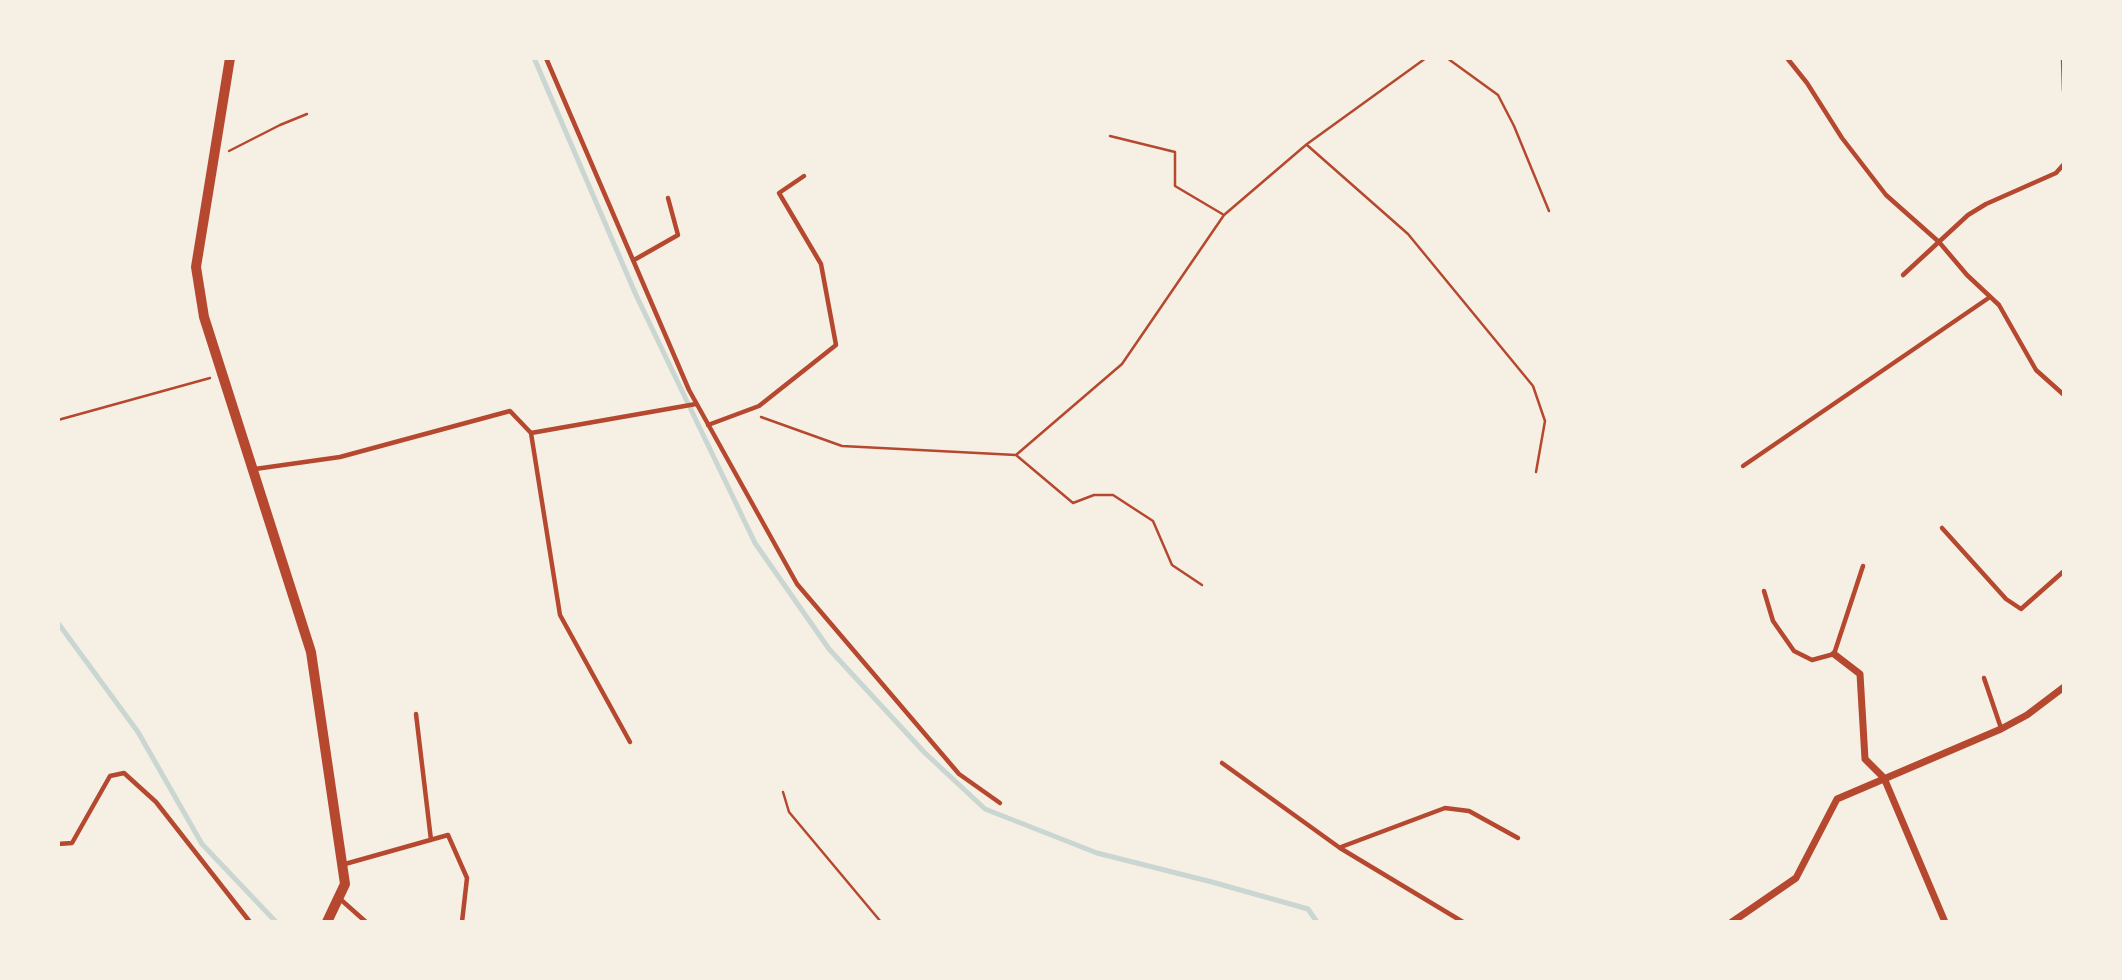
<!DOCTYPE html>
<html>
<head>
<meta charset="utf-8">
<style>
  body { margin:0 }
  #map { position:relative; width:2122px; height:980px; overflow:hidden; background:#f6efe4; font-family:"Fira Sans Condensed",sans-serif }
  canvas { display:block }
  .frame { position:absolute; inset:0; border:60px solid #f6efe4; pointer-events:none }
</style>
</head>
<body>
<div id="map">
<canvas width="2122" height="980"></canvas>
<div class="frame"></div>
</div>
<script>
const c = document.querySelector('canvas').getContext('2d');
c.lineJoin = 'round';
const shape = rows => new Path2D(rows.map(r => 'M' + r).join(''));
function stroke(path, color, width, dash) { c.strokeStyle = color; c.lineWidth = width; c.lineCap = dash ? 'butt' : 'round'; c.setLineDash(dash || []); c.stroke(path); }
stroke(shape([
  [534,58,636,295,755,543,829,649,924,752,985,809,1097,853,1212,882,1308,909,1317,922],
  [58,623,138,732,202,844,276,922]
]), '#c9d6d2', 5);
stroke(shape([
  [1447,58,1498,95,1514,126,1549,211],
  [1110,136,1175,152,1175,186,1224,215],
  [1307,145,1408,234,1533,386,1545,421,1536,472],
  [229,151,280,125,307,114],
  [761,417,842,446,1016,455,1073,503,1094,495,1113,495,1153,521,1172,565,1202,585],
  [58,420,210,378],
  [1016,455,1122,364,1224,215,1307,144,1426,58],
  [783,792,789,812,881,922]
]), '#b5482f', 2.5);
stroke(shape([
  [546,58,689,390,797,584,959,774,1000,803],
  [1787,58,1807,83,1842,138,1886,195,1939,242,1967,275,1999,305,2036,370,2064,395],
  [2063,58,2064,91],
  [634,260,678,235,668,198],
  [1903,275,1968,215,1986,204,2056,173,2064,164],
  [708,425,759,406,836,345,821,264,779,193,804,176],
  [531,433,560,615,630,742],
  [1743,466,1990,297],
  [255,469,340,457,510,411,531,433,696,404],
  [1942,528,2006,599,2021,609,2064,571],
  [1764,591,1773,621,1794,651,1812,660,1834,654,1863,566],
  [1984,678,2001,728],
  [416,714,431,840],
  [1222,763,1340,848,1463,922],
  [58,844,72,843,110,776,124,773,156,802,250,922],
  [1341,847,1445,808,1469,811,1518,838],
  [345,864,448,835,467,878,462,922],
  [339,898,366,922]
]), '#b5482f', 4.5);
stroke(shape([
  [1834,654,1860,674,1865,759,1884,778,1945,922],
  [1732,922,1796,878,1837,799,2001,729,2027,715,2064,687]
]), '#b5482f', 7);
stroke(shape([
  [230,58,196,267,204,317,311,652,345,884,327,922]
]), '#b5482f', 10);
</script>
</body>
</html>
